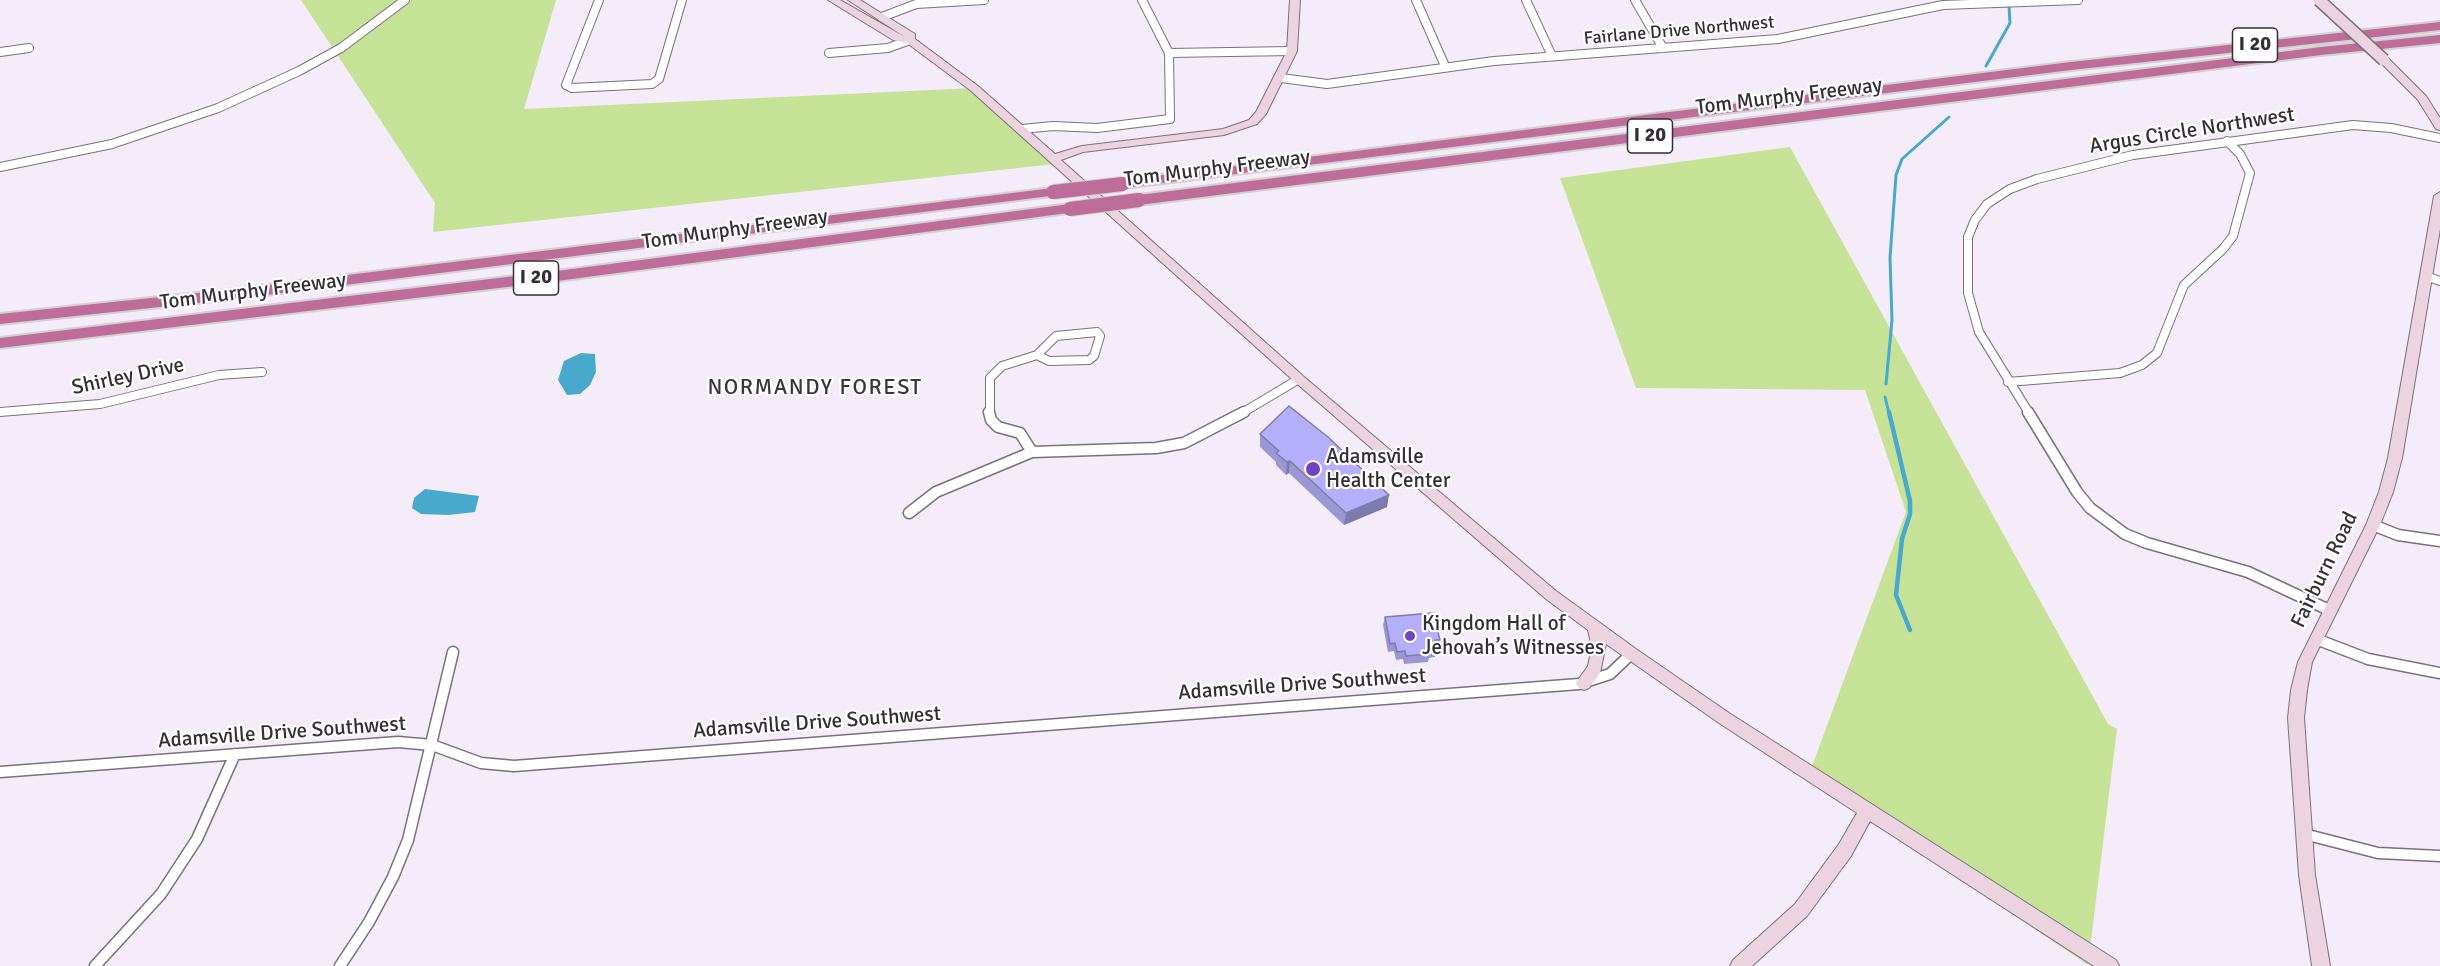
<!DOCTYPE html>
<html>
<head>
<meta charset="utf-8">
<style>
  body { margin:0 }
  canvas { display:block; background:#f4ecf8 }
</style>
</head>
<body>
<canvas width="2440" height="966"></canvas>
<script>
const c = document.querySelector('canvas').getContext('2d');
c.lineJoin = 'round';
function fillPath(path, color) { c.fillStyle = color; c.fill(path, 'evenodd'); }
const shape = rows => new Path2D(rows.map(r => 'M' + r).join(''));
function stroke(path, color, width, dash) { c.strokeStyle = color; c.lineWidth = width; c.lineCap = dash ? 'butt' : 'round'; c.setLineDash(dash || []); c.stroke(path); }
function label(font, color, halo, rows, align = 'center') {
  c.font = font + ' Signika,sans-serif'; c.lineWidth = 4.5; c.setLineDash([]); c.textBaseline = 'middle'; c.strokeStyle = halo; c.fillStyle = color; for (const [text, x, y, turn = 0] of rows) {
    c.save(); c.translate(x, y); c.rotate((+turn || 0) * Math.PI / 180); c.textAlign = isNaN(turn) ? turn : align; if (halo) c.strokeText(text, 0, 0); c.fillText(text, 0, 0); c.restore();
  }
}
fillPath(shape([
  [301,0,556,0,524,109,974,88,1064,163,433,232,435,203],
  [1790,147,2108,724,2117,729,2088,965,1808,777,1906,512,1865,390,1636,388,1560,178]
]), '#c6e297');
fillPath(shape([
  [581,353,595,354,596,372,590,385,580,394,567,395,558,380,564,361],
  [425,489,479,496,475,512,448,515,421,514,412,508,414,498]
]), '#48a9cc');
stroke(shape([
  [1986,66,2010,23,2009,6],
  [1886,384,1892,320,1890,258,1896,175,1902,159,1949,117],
  [1885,397,1889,413]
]), '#48a9cc', 3);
stroke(shape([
  [1889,412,1910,501,1910,514,1902,539,1896,595,1910,630]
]), '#48a9cc', 4.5);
const streetFar1 = shape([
  [599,0,566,85,572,88,652,84,659,79,682,0],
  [1416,0,1445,66],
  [1526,0,1552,56],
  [1635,0,1663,48],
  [882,17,916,4,984,0],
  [0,52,29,48],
  [829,53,888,48,910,40],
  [1169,53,1292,51],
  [1281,78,1327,84,1494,61,1778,39,1943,5,2078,0],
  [1022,129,1053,126,1097,128,1170,119,1169,53,1142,0],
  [0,167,112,144,218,108,299,71,341,48,405,0],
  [2426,276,2440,281],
  [1097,332,1100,336,1094,356,1089,360,1049,361,1037,355,1056,336,1097,332],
  [2008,382,2120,373,2142,365,2157,353,2184,285,2223,249,2233,236,2250,173,2240,154,2227,141],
  [0,412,100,404,219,375,262,372],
  [990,413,990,378,1002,366,1037,355],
  [1242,413,1299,379],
  [2029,413,1979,332,1968,293,1968,237,1975,220,1987,204,2010,189,2037,179,2133,155,2353,125,2391,128,2440,138]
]);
const street = shape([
  [989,412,991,420,998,427,1020,433,1032,452],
  [2028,412,2077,492,2090,508,2125,534,2147,543,2248,572,2329,610],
  [909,513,936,492,1032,452,1156,448,1184,443,1244,412],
  [2373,525,2398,535,2440,541],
  [2316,639,2368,659,2440,673],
  [0,772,398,742,432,745,481,763,514,766,1579,684,1610,674,1631,654],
  [2304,834,2378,853,2440,856],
  [95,966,161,894,197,839,235,754],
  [340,966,369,922,393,877,408,840,453,652]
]);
const secondary = shape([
  [828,0,840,0,905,37,848,0,860,0,915,34,915,39,978,86,1055,154,1082,146,1223,129,1249,120,1256,112,1287,51,1290,0,1300,0,1297,51,1266,114,1257,124,1224,135,1083,152,1061,160,1303,376,1556,591,1636,649,1729,713,2116,960,2119,966,2094,966,1870,821,1851,856,1807,916,1752,966,1730,966,1733,960,1795,904,1839,844,1857,813,1719,723,1606,644,1600,673,1589,688,1584,690,1579,688,1576,683,1588,666,1592,647,1588,630,1546,599,1295,382,970,90,907,43,893,40,828,0],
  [2384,57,2388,58,2426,96,2440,118,2440,130,2436,129,2418,100,2380,62,2379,60,2384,57],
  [2440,192,2440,229,2402,458,2393,492,2380,525,2312,662,2307,690,2304,718,2315,875,2330,966,2312,966,2299,875,2288,718,2291,690,2298,662,2366,525,2379,492,2388,458,2434,196,2440,192]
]);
const highway = shape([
  [2440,22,2440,30,2071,70,1123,188,1116,184,1123,180,2071,62,2440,22],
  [2440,35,2440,43,2321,55,1139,205,1132,200,1139,195,2321,47,2440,35],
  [1053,188,1060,192,1058,195,226,300,0,324,0,314,226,290,1053,188],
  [1070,204,1077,209,1075,212,557,281,0,348,0,338,557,271,1070,204]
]);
stroke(streetFar1, '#79727d', 10);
stroke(street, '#79727d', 13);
stroke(secondary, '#79727d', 2);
stroke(highway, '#d2d1d2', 4);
stroke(streetFar1, '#fff', 8);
stroke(street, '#fff', 10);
fillPath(secondary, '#ecd3e0');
fillPath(highway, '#be6c98');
const secondaryBridge = shape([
  [2319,0,2384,60]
]);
const highwayBridge = shape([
  [1053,192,1123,184],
  [1070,209,1139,200]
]);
stroke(secondaryBridge, '#79727d', 14, []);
stroke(highwayBridge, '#d2d1d2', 16, []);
stroke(secondaryBridge, '#ecd3e0', 11);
stroke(highwayBridge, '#be6c98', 14);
fillPath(shape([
  [1260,434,1387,507,1344,525,1289,473,1286,475,1276,465,1276,462,1260,447],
  [1385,617,1440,640,1435,657,1429,658,1428,662,1404,664,1403,659,1396,660,1394,651,1388,652,1383,625]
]), '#9c96d5');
fillPath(shape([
  [1290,461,1289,473,1286,475,1287,462],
  [1389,495,1387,507,1344,525,1346,513]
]), '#7f7aae');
const building = shape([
  [1289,406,1328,437,1389,495,1346,513,1290,461,1287,462,1276,453,1279,451,1260,434,1289,406],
  [1433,613,1440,640,1435,640,1437,649,1429,650,1430,654,1406,656,1405,651,1397,652,1395,643,1390,644,1385,617,1433,613]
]);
fillPath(building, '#b5aef8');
stroke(building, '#7f7aae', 1.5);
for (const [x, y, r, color] of [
  [1313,469,8,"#6e45be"],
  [1410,636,6,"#6e45be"]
]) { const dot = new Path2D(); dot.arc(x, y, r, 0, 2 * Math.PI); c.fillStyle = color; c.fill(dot); stroke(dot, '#fdfcfe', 2); }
label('18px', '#333034', '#fdfcfe', [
  ["Fairlane Drive Northwest",1679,31,-5]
]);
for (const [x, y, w] of [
  [2255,45,45],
  [1650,136,45],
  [536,278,45]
]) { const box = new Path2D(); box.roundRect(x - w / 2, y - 17, w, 34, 4.5); c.fillStyle = '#fdfcfe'; c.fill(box); stroke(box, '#333034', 1.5); }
label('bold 20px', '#333034', null, [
  ["I 20",2255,45],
  ["I 20",1650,136],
  ["I 20",536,278]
]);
label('21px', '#333034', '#fdfcfe', [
  ["Tom Murphy Freeway",1789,97,-7],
  ["Argus Circle Northwest",2192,131,-9],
  ["Tom Murphy Freeway",1217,169,-7],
  ["Tom Murphy Freeway",735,230,-8],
  ["Tom Murphy Freeway",253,292,-7],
  ["Shirley Drive",128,377,-12],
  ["Fairburn Road",2325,570,-64],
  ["Adamsville Drive Southwest",1302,685,-4],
  ["Adamsville Drive Southwest",817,723,-4],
  ["Adamsville Drive Southwest",282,733,-4]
]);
label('21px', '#333034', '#fdfcfe', [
  ["Adamsville",1326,457],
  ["Health Center",1326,481],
  ["Kingdom Hall of",1422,624],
  ["Jehovah’s Witnesses",1422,648]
], 'left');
c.letterSpacing = '1.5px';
label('22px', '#3a343d', '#fdfcfe', [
  ["NORMANDY FOREST",815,388]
]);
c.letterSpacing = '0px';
</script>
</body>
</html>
